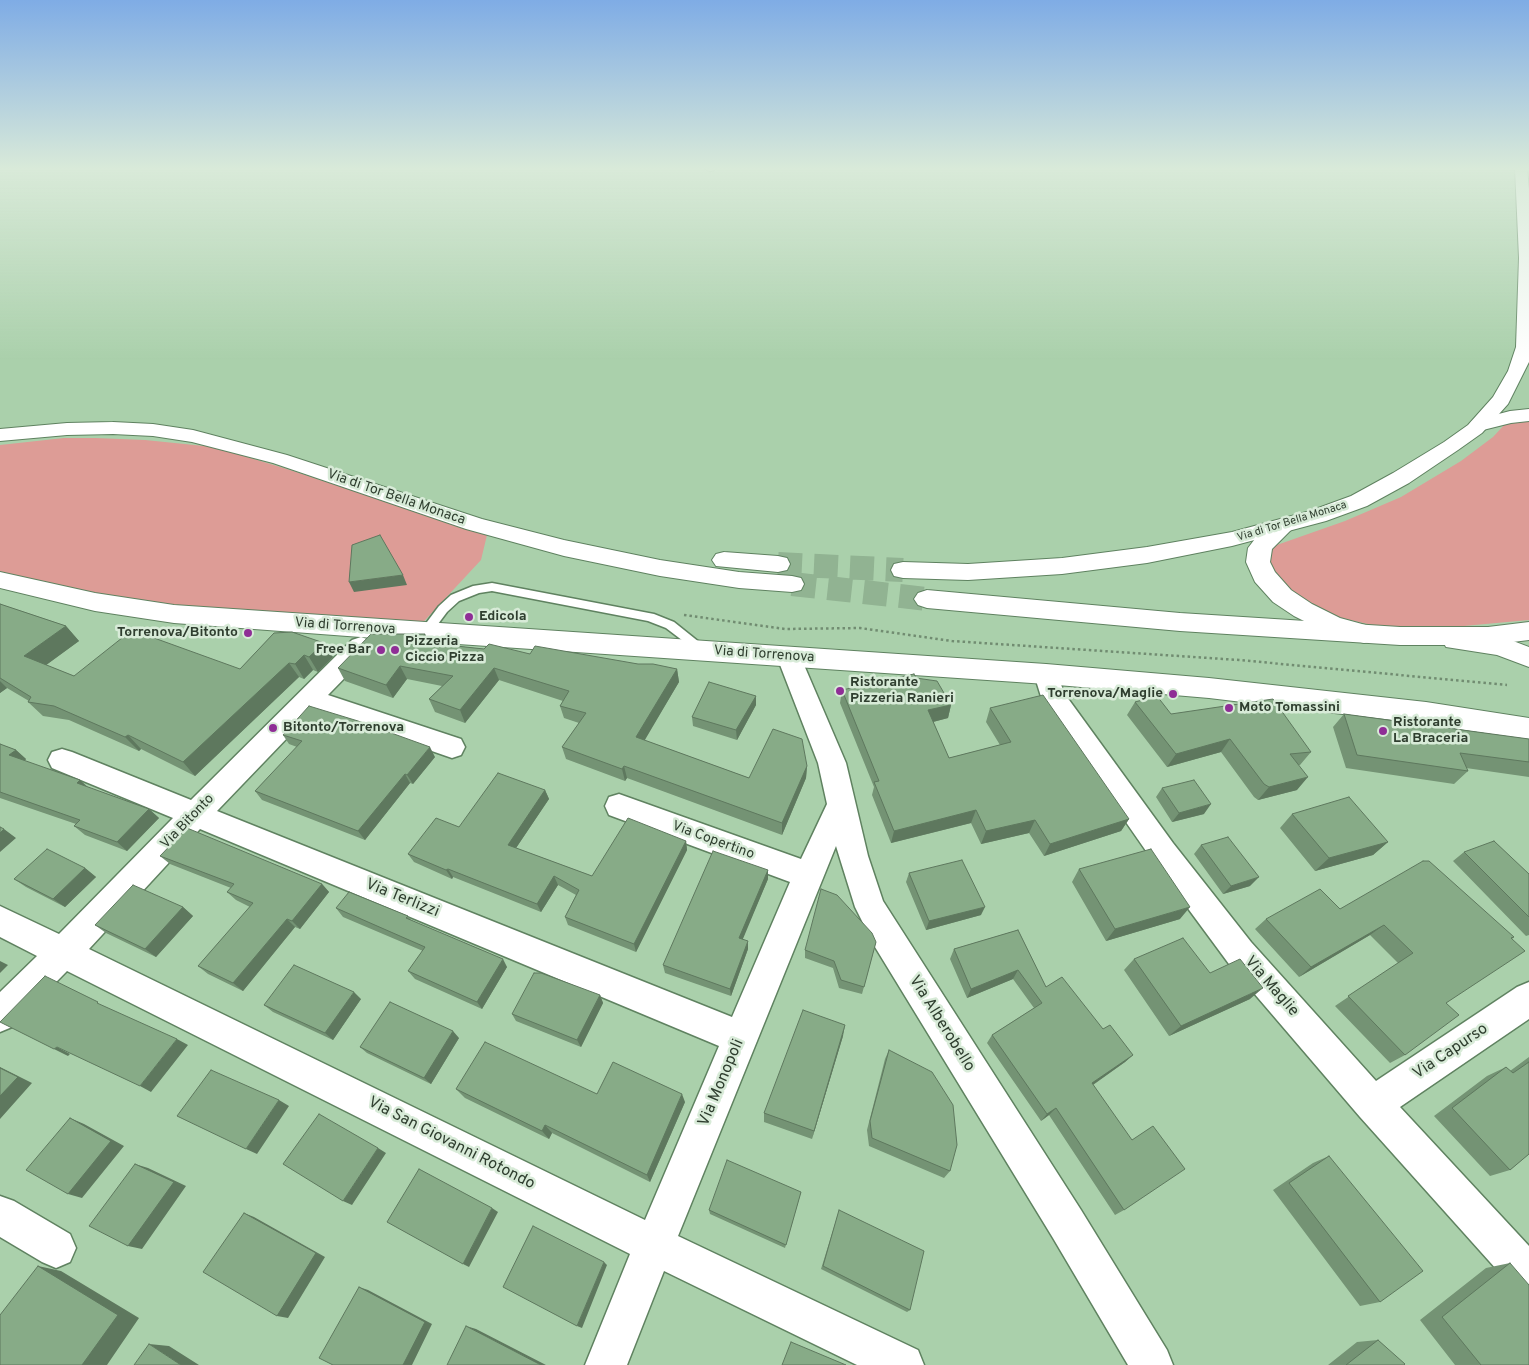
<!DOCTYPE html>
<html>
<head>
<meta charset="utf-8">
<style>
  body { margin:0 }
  canvas { display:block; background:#aad0ab }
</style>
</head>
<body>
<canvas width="1529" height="1365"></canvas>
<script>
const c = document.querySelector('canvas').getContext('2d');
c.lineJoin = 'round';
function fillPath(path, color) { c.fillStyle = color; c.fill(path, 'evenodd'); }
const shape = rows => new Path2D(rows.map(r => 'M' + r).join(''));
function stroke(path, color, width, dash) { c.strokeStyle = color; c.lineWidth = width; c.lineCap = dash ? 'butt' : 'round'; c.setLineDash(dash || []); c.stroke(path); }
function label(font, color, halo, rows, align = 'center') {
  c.font = font + ' Overpass,sans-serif'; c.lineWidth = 5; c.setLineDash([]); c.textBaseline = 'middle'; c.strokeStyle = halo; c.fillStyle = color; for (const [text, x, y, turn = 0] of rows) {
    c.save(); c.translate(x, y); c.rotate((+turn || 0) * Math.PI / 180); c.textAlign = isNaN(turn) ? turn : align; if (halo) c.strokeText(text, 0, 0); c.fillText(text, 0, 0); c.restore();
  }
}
fillPath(shape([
  [1529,417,1529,620,1453,627,1393,627,1372,625,1337,617,1309,605,1273,576,1267,554,1274,546,1345,521,1401,497,1461,461,1493,437,1506,423],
  [64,438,95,438,145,440,214,447,287,469,487,535,481,560,414,632,273,622,0,580,0,445]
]), '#dd9c96');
stroke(shape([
  [778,564,903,570],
  [792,584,927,599]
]), '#91b392', 24, [24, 12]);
const service = shape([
  [492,583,654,614,674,622,709,650,703,654,699,653,666,628,648,621,492,591,479,593,459,601,447,612,429,636,421,636,419,633,421,630,439,606,451,595,473,586,492,583]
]);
const minor = shape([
  [704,168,717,168,711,171,704,168],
  [361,637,370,640,373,646,370,652,328,695,461,739,465,747,461,755,452,758,314,710,217,811,732,1017,790,882,609,815,605,806,609,797,619,794,801,859,827,804,818,763,777,657,780,651,789,648,798,651,846,763,868,856,883,901,1081,1210,1167,1350,1173,1365,1128,1365,1053,1238,875,947,855,907,836,846,678,1236,918,1350,924,1365,857,1365,664,1271,627,1365,585,1365,630,1254,67,971,12,1027,0,1032,0,992,37,956,0,937,0,906,59,934,173,818,52,768,48,760,52,752,62,749,72,752,191,800,352,640,361,637],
  [200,829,719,1046,645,1220,89,949,200,829],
  [1046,665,1055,667,1064,693,1173,843,1251,942,1376,1081,1517,987,1529,982,1529,1019,1400,1107,1529,1246,1529,1296,1515,1290,1360,1117,1229,964,1153,861,1043,703,1034,674,1037,667,1046,665],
  [0,1196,14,1201,70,1234,76,1248,70,1262,56,1268,42,1262,0,1237,0,1196]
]);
const tertiary = shape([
  [1529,409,1529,421,1511,423,1479,431,1472,429,1469,425,1472,421,1510,411,1529,409],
  [1282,520,1290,522,1294,527,1272,549,1270,562,1275,572,1291,590,1312,604,1340,618,1373,627,1377,634,1373,641,1364,643,1322,630,1294,616,1273,602,1255,582,1246,562,1248,548,1261,531,1274,522,1282,520],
  [0,572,95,593,174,605,1046,664,1209,678,1426,702,1529,718,1529,740,1426,724,1209,698,1046,684,414,641,174,623,95,611,0,588,0,572],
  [1455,631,1500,636,1529,647,1529,667,1497,655,1446,647,1442,640,1446,633,1455,631]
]);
const primary = shape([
  [1515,168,1527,168,1529,189,1529,362,1508,404,1482,433,1458,450,1409,483,1367,506,1326,521,1232,546,1147,563,1062,574,968,580,903,578,894,576,891,570,894,564,903,562,968,564,1062,558,1147,547,1232,532,1310,511,1351,496,1393,473,1444,442,1468,425,1493,397,1508,371,1516,347,1519,258,1515,168],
  [113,422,153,424,193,430,287,455,482,519,564,540,660,560,739,572,792,576,801,578,804,584,801,590,792,592,739,588,660,576,564,556,466,529,273,463,192,442,153,436,113,434,67,435,0,441,0,429,67,423,113,422],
  [724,552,778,556,787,558,790,564,787,570,778,572,716,566,712,560,716,554,724,552],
  [927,590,1180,613,1400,627,1488,627,1529,622,1529,640,1488,645,1400,645,1180,631,927,608,918,605,914,599,918,593,927,590]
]);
stroke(service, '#5f8260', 3);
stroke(minor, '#5f8260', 3);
stroke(tertiary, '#5f8260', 2);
stroke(primary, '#5f8260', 2);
stroke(shape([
  [684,615,785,629,860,628,952,641,1239,660,1507,685]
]), '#718c71', 2.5, [2.5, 3]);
fillPath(service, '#fff');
fillPath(minor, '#fff');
fillPath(tertiary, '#fff');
fillPath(primary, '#fff');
fillPath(shape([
  [0,604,66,626,79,641,46,665,74,676,240,669,274,633,333,657,318,672,313,670,304,679,299,677,195,776,141,749,139,751,69,720,43,716,28,702,29,701,7,688,0,693],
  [425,634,429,643,530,654,638,664,677,669,679,682,644,740,749,778,807,766,806,778,782,835,627,778,625,781,566,759,562,747,579,723,564,718,560,706,563,701,499,680,465,723,435,712,429,699,442,686,407,679,393,698,345,681,338,668],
  [916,678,951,705,948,718,933,722,949,758,1000,745,986,722,990,708,1129,819,1121,831,1044,856,1029,833,981,844,971,823,891,843,872,795,874,787,840,703,842,690],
  [756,696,756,705,737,740,693,726,692,717],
  [1135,702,1171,714,1311,752,1300,765,1299,765,1297,790,1258,800,1254,797,1221,752,1167,767,1127,715],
  [1344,714,1529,739,1529,777,1466,768,1468,771,1454,784,1346,768,1333,727],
  [283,735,435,757,413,784,410,783,365,840,262,800,255,791,297,747,289,744],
  [0,744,16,750,26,759,25,761,87,787,149,809,159,818,127,851,85,835,74,826,76,824,0,798],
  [1162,788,1204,814,1172,822,1156,797],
  [545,790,549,799,516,848,592,876,686,841,687,850,636,952,568,925,565,917,576,895,558,885,541,912,453,877,452,879,414,862,408,854,459,827],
  [1292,814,1388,842,1373,855,1315,871,1280,828],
  [1201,845,1250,886,1223,894,1194,854],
  [1464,852,1529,874,1529,935,1526,936,1453,861],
  [160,856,322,884,329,892,300,929,295,927,243,991,208,974,198,966,250,907,236,900,227,892,231,888,170,864],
  [85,868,96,877,65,907,26,887,14,879],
  [1079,869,1180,919,1106,941,1072,882],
  [768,870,768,879,742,939,748,949,731,996,665,973,663,965],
  [909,873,981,915,926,930,906,882],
  [183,907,193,916,156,957,106,933,95,925],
  [336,908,408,916,411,920,507,967,482,1009,415,979,408,971,423,951,343,917],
  [1340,909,1514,937,1446,1003,1405,1055,1390,1063,1335,1006,1398,963,1370,935,1299,977,1255,929,1266,919],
  [1018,930,1046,987,1103,1029,1133,1055,1125,1062,1093,1085,1124,1210,1115,1215,1049,1115,1041,1121,987,1043,992,1035,1034,1008,1013,979,967,998,950,959,954,949],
  [876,942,862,994,839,988,833,968,805,958,805,950],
  [1134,959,1210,973,1250,999,1169,1036,1124,970],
  [600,995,603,1003,581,1047,516,1021,512,1014],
  [361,999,333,1040,273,1012,264,1005],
  [843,1036,812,1139,764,1122,764,1113],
  [459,1038,431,1084,367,1053,360,1047],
  [889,1050,950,1171,944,1178,869,1146,867,1130,885,1059],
  [1529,1057,1529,1154,1510,1170,1490,1176,1434,1116,1487,1076,1506,1067,1510,1071],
  [456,1089,597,1094,685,1102,650,1182,552,1133,549,1139,465,1098],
  [1329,1156,1380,1302,1360,1306,1273,1190,1313,1163],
  [801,1192,785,1248,710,1214,709,1210],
  [838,1214,910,1310,907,1312,821,1269],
  [1510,1263,1529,1365,1455,1365,1420,1320,1486,1268],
  [1378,1340,1404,1365,1328,1365,1357,1342]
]), '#749374');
fillPath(shape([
  [403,575,407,585,354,592,349,582],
  [66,626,79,641,38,671,24,656],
  [425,634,431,647,419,642],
  [324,643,333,657,318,672,309,657],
  [304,655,313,670,304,679,295,664],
  [289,663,299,677,195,776,183,762],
  [400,666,407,679,393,698,386,685],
  [494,668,499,680,465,723,460,710],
  [677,669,679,682,639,750,636,737],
  [0,681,7,688,0,693],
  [756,696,756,705,737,740,736,730],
  [951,705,948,718,925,724,928,710],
  [128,735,141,749,139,751,125,737],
  [1230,739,1221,752,1167,767,1176,754],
  [430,747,435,757,413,784,407,775],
  [16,750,26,759,20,765,9,755],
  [624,766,627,778,625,781,622,769],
  [807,766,806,778,782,835,782,823],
  [405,774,410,783,365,840,358,831],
  [1308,777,1297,790,1258,800,1269,787],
  [80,780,90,789,77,783],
  [545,790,549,799,512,854,508,845],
  [1211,804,1204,814,1172,822,1179,813],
  [149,809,159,818,127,851,117,842],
  [976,810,971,823,891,843,894,831],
  [1129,819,1121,831,1044,856,1050,844],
  [1035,820,1029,833,981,844,986,831],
  [4,829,16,838,0,852,0,833],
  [686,841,687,850,636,952,634,944],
  [1388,842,1373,855,1315,871,1329,858],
  [85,868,96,877,65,907,53,899],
  [448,869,453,877,452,879,446,870],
  [768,870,768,879,740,946,739,938],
  [554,876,558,885,541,912,537,904],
  [1259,877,1250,886,1223,894,1231,886],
  [322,884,329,892,300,929,292,921],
  [183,907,193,916,156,957,145,949],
  [985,907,981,915,926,930,929,921],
  [1190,907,1180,919,1106,941,1115,929],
  [287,919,295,927,243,991,233,983],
  [1384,925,1370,935,1299,977,1311,967],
  [748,941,748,949,731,996,730,989],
  [503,959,507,967,482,1009,477,1002],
  [0,961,8,965,0,973],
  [1018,970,1013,979,967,998,971,989],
  [1263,988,1250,999,1169,1036,1181,1026],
  [354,992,361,999,333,1040,325,1033],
  [600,995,603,1003,581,1047,577,1040],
  [845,1025,843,1036,812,1139,814,1131],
  [453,1031,459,1038,431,1084,424,1078],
  [177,1039,188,1045,151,1092,140,1086],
  [57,1047,70,1054,68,1056,54,1049],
  [1133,1055,1125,1062,1084,1091,1092,1083],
  [0,1067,32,1083,0,1119],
  [682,1094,685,1102,650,1182,647,1175],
  [279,1100,289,1106,257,1154,246,1149],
  [1056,1108,1049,1115,1041,1121,1047,1114],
  [70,1118,84,1124,124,1146,82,1198,68,1194],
  [545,1125,552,1133,549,1139,542,1131],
  [378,1148,386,1153,352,1205,343,1201],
  [135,1164,148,1168,186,1186,142,1249,128,1246],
  [492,1208,498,1212,469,1267,463,1264],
  [244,1213,254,1217,325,1257,288,1318,277,1316],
  [604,1262,607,1265,582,1328,577,1326],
  [38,1266,61,1271,139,1318,107,1365,82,1365],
  [359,1287,368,1290,432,1324,412,1365,403,1365],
  [466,1326,476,1329,546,1365,541,1365],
  [149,1344,169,1346,199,1365,181,1365]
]), '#5e785e');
const building = shape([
  [380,535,403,575,349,582,352,545,380,535],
  [0,604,66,626,24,656,74,676,132,630,240,669,274,633,292,632,324,643,309,657,304,655,295,664,289,663,183,762,128,735,125,737,54,706,28,702,31,697,0,678,0,604],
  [371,634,425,634,419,642,484,649,489,644,530,654,535,646,638,664,653,664,677,669,636,737,749,778,773,729,802,739,807,766,782,823,624,766,622,769,562,747,586,713,560,706,569,691,494,668,460,710,429,699,453,676,400,666,386,685,338,668,371,634],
  [914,674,916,678,937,681,951,705,928,710,949,758,1011,742,990,708,1043,695,1129,819,1050,844,1035,820,986,831,976,810,894,831,874,782,879,781,842,690,914,674],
  [709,682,756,696,736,730,692,717,709,682],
  [1157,696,1171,714,1273,699,1311,752,1290,754,1308,777,1269,787,1264,784,1230,739,1176,754,1135,702,1157,696],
  [309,706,358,721,430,747,407,775,405,774,358,831,255,791,302,741,283,735,309,706],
  [1344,714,1529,739,1529,762,1460,753,1468,771,1357,755,1344,714],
  [0,744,16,750,9,755,80,780,77,783,149,809,117,842,74,826,80,820,0,792,0,744],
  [498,773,545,790,508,845,592,876,628,818,686,841,634,944,565,917,579,890,554,876,537,904,448,869,446,870,408,854,436,818,459,827,498,773],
  [1194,780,1211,804,1179,813,1162,788,1194,780],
  [1349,797,1388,842,1329,858,1292,814,1349,797],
  [0,827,4,829,0,833,0,827],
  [187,828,322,884,292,921,287,919,233,983,198,966,253,903,227,892,234,884,160,856,187,828],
  [1228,837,1259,877,1231,886,1201,845,1228,837],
  [1494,841,1529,874,1529,917,1464,852,1494,841],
  [47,849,85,868,53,899,14,879,47,849],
  [1151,849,1190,907,1115,929,1079,869,1151,849],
  [713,851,768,870,739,938,748,941,730,989,663,965,713,851],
  [962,860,985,907,929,921,909,873,962,860],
  [1423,861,1429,861,1514,937,1511,938,1525,951,1446,1003,1459,1015,1405,1055,1348,996,1413,953,1384,925,1311,967,1266,919,1320,889,1340,909,1423,861],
  [133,885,183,907,145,949,95,925,133,885],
  [821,889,837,895,872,933,876,942,864,987,841,980,834,961,805,950,821,889],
  [349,892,408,916,406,918,503,959,477,1002,408,971,425,947,336,908,349,892],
  [1018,930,1046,987,1062,977,1103,1029,1110,1025,1133,1055,1092,1083,1132,1140,1153,1126,1185,1169,1124,1210,1056,1108,1047,1114,992,1035,1042,1003,1018,970,971,989,954,949,1018,930],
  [1183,938,1210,973,1240,959,1263,988,1181,1026,1134,959,1183,938],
  [294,965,354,992,325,1033,264,1005,294,965],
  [534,973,541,973,600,995,577,1040,512,1014,534,973],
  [45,976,98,1002,97,1003,177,1039,140,1086,57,1047,54,1049,0,1022,45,976],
  [390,1002,453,1031,424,1078,360,1047,390,1002],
  [803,1010,845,1025,814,1131,764,1113,803,1010],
  [485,1042,597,1094,613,1062,682,1094,647,1175,545,1125,542,1131,456,1089,485,1042],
  [889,1050,932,1072,953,1105,957,1145,950,1171,872,1138,870,1121,889,1050],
  [1529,1062,1529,1154,1510,1170,1452,1108,1506,1067,1513,1073,1529,1062],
  [0,1068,18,1077,0,1096,0,1068],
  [211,1070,279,1100,246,1149,177,1116,211,1070],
  [319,1114,378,1148,343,1201,283,1164,319,1114],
  [70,1118,111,1141,68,1194,26,1170,70,1118],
  [1329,1156,1423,1271,1380,1302,1289,1183,1329,1156],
  [727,1160,801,1192,786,1245,709,1210,727,1160],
  [135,1164,174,1182,128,1246,89,1226,135,1164],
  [419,1169,492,1208,463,1264,387,1222,419,1169],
  [839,1210,924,1251,910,1310,823,1266,839,1210],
  [244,1213,316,1253,277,1316,203,1272,244,1213],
  [533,1226,604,1262,577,1326,503,1287,533,1226],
  [1510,1263,1529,1285,1529,1365,1481,1365,1442,1317,1510,1263],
  [38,1266,118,1315,82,1365,0,1365,0,1315,38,1266],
  [359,1287,425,1322,403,1365,333,1365,319,1358,359,1287],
  [466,1326,541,1365,447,1365,466,1326],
  [1378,1340,1405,1364,1404,1365,1346,1365,1378,1340],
  [791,1342,846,1365,782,1365,791,1342],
  [149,1344,181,1365,134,1365,149,1344]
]);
fillPath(building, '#87ab87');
stroke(building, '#5e785e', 1);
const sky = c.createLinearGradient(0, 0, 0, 359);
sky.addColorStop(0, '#7face5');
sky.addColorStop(0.47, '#d9ead9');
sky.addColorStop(1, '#d9ead900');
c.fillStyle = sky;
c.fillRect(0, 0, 1529, 359);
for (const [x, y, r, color] of [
  [469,617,5,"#8f2e96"],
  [248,633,5,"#8f2e96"],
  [381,650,5,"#8f2e96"],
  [395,650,5,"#8f2e96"],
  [840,691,5,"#8f2e96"],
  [1173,694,5,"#8f2e96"],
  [1229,708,5,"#8f2e96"],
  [273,728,5,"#8f2e96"],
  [1383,731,5,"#8f2e96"]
]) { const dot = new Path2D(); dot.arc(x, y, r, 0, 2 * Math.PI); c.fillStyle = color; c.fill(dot); stroke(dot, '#d8ebd8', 2); }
label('11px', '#2f3e2f', '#d8ebd8', [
  ["Via di Tor Bella Monaca",1292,522,-17]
]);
label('14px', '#2f3e2f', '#d8ebd8', [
  ["Via di Tor Bella Monaca",396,498,19],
  ["Via di Torrenova",345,627,4],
  ["Via di Torrenova",764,655,4],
  ["Via Bitonto",188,822,-46],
  ["Via Copertino",713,841,20]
]);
label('bold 14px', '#2f3e2f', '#d8ebd8', [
  ["Edicola",479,617],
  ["Torrenova/Bitonto",238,633,"right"],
  ["Pizzeria",405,642],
  ["Ciccio Pizza",405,658],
  ["Free Bar",371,650,"right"],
  ["Ristorante",850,683],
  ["Pizzeria Ranieri",850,699],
  ["Torrenova/Maglie",1163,694,"right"],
  ["Moto Tomassini",1239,708],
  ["Ristorante",1393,723],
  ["La Braceria",1393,739],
  ["Bitonto/Torrenova",283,728]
], 'left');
label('16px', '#2f3e2f', '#d8ebd8', [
  ["Via Terlizzi",402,899,22],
  ["Via Maglie",1271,987,49],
  ["Via Alberobello",941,1024,58],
  ["Via Capurso",1451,1052,-34],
  ["Via Monopoli",722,1083,-67],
  ["Via San Giovanni Rotondo",451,1144,27]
]);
</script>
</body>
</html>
